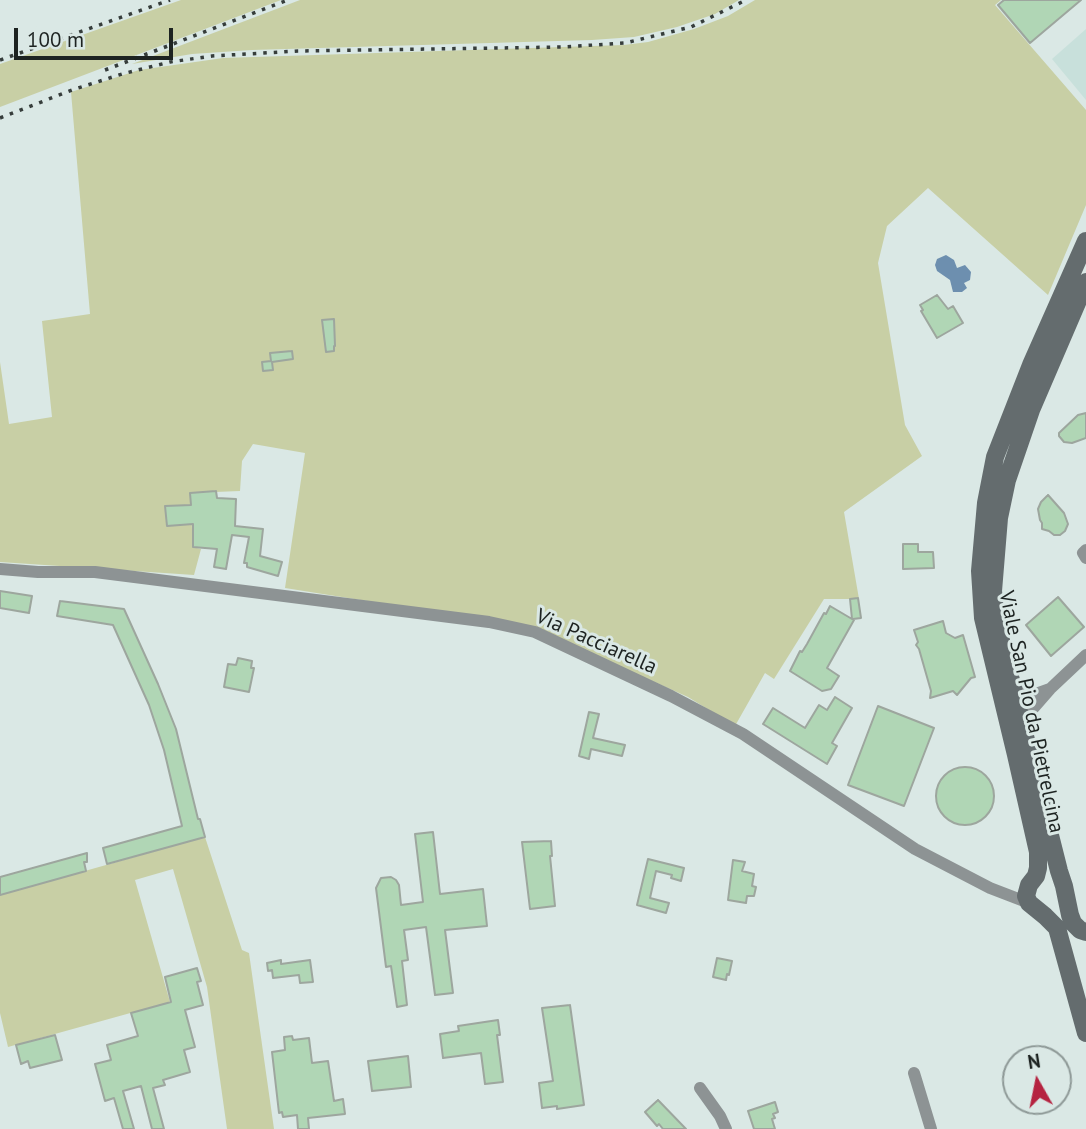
<!DOCTYPE html>
<html>
<head>
<meta charset="utf-8">
<style>
  body { margin:0 }
  #map { position:relative; width:1086px; height:1129px; overflow:hidden; background:#dae8e5; font-family:"PT Sans",sans-serif }
  canvas { display:block }
  .north { position:absolute; left:1002px; top:1045px; width:70px; height:70px; box-sizing:border-box; background:#dae8e5; border:2px solid #8e9997; border-radius:50%; rotate:351deg; font-size:19px; font-weight:700; line-height:28px; text-align:center; color:#1d2321 }
  .north::after { content:''; display:block; margin:auto; width:24px; height:32px; background:#b52340; clip-path:polygon(50% 0,100% 100%,50% 72%,0 100%) }
  .scale { position:absolute; left:14px; top:28px; width:159px; height:32px; box-sizing:border-box; border:4px solid #1d2321; border-top:0; padding-left:9px; font-size:21px; line-height:24px; white-space:nowrap; color:#1d2321; -webkit-text-stroke:5px #dae8e5; paint-order:stroke }
</style>
</head>
<body>
<div id="map">
<canvas width="1086" height="1129"></canvas>
<div class="north">N</div>
<div class="scale">100 m</div>
</div>
<script>
const c = document.querySelector('canvas').getContext('2d');
c.lineJoin = 'round';
function fillPath(path, color) { c.fillStyle = color; c.fill(path, 'evenodd'); }
const shape = rows => new Path2D(rows.map(r => 'M' + r).join(''));
function stroke(path, color, width, dash) { c.strokeStyle = color; c.lineWidth = width; c.lineCap = dash ? 'butt' : 'round'; c.setLineDash(dash || []); c.stroke(path); }
function label(font, color, halo, rows, align = 'center') {
  c.font = font + ' "PT Sans",sans-serif'; c.lineWidth = 6; c.setLineDash([]); c.textBaseline = 'middle'; c.strokeStyle = halo; c.fillStyle = color; for (const [text, x, y, turn = 0] of rows) {
    c.save(); c.translate(x, y); c.rotate((+turn || 0) * Math.PI / 180); c.textAlign = isNaN(turn) ? turn : align; if (halo) c.strokeText(text, 0, 0); c.fillText(text, 0, 0); c.restore();
  }
}
fillPath(shape([
  [1086,29,1086,100,1052,59]
]), '#c8e0db');
fillPath(shape([
  [181,0,281,0,0,107,0,64],
  [300,0,739,0,715,14,677,27,634,37,592,40,252,50,192,54,132,64],
  [755,0,1001,0,995,5,1086,110,1086,205,1048,295,928,188,887,226,878,263,905,425,922,456,844,512,859,599,824,599,774,679,765,673,735,726,688,697,531,627,285,588,305,453,253,444,242,461,240,491,190,493,193,547,201,549,194,575,0,562,0,362,9,424,52,417,42,321,90,314,71,92,139,70,223,58,624,45,648,42,694,29,728,16],
  [205,837,242,950,249,953,274,1129,227,1129,207,987,173,869,135,880,170,1002,8,1047,0,1013,0,895]
]), '#c8cfa5');
fillPath(shape([
  [946,255,954,260,957,268,965,265,971,272,970,280,964,283,967,288,962,292,953,292,950,280,937,271,935,265,937,259]
]), '#6d8faf');
const building = shape([
  [1004,0,1081,0,1030,43,998,5,1004,0],
  [937,295,948,309,953,306,963,323,937,338,921,311,923,310,920,305,937,295],
  [334,319,335,346,334,346,334,351,326,352,322,320,334,319],
  [292,351,293,359,272,362,273,370,263,371,262,362,271,361,270,353,292,351],
  [1086,413,1086,438,1072,443,1064,442,1059,436,1059,433,1078,415,1086,413],
  [216,491,217,498,236,499,235,526,263,529,260,556,282,562,278,576,247,567,247,563,244,563,249,537,232,535,226,569,214,567,217,549,193,547,193,524,167,526,165,506,191,505,190,493,216,491],
  [1048,495,1064,513,1068,524,1065,531,1060,535,1054,535,1049,531,1042,529,1042,523,1040,520,1038,509,1041,502,1048,495],
  [903,544,918,544,918,552,933,552,934,568,903,569,903,544],
  [0,591,32,596,29,613,0,608,0,591],
  [1058,597,1084,627,1051,656,1026,625,1058,597],
  [858,598,861,618,853,619,854,620,827,668,839,676,831,689,822,691,790,671,800,651,802,652,807,644,824,613,826,614,830,606,852,619,850,599,858,598],
  [60,601,124,609,158,684,176,729,198,819,200,819,205,837,107,864,103,848,182,826,164,750,149,705,113,625,57,616,60,601],
  [943,621,946,633,955,638,963,635,975,677,971,678,957,695,953,691,930,698,931,691,919,649,916,645,918,642,914,630,943,621],
  [238,658,252,661,251,668,254,668,249,692,224,687,228,664,236,665,238,658],
  [835,697,852,708,832,743,837,746,827,764,763,724,773,708,805,728,819,705,827,710,835,697],
  [878,706,934,728,904,806,848,785,878,706],
  [589,712,599,714,593,738,625,745,622,756,591,749,589,759,579,756,589,712],
  '936 796a29 29 0 1 1 58 0a29 29 0 1 1-58 0Z',
  [433,832,440,894,483,889,487,926,445,930,453,993,435,995,426,927,404,930,408,960,402,961,407,1005,397,1007,391,966,386,967,376,888,381,878,391,877,396,880,399,885,401,905,423,902,415,834,433,832],
  [551,841,552,856,550,856,555,906,530,909,522,842,551,841],
  [87,853,87,862,84,862,86,871,0,895,0,877,87,853],
  [648,859,684,868,681,881,671,878,672,875,656,871,650,898,669,903,666,913,637,905,648,859],
  [733,860,745,862,742,871,754,874,752,886,756,887,754,896,747,896,746,903,728,900,733,860],
  [717,958,732,961,729,975,727,974,726,980,713,977,717,958],
  [281,960,281,964,310,960,313,982,300,983,299,975,273,978,272,970,268,971,267,963,281,960],
  [197,968,201,981,197,982,203,1005,185,1010,195,1047,184,1050,190,1072,163,1080,165,1085,153,1088,164,1129,152,1129,141,1086,123,1091,134,1129,123,1129,114,1098,105,1101,95,1064,111,1060,107,1045,138,1036,131,1013,171,1002,165,977,197,968],
  [570,1005,584,1105,557,1109,557,1106,542,1108,539,1083,553,1081,542,1008,570,1005],
  [498,1020,500,1035,497,1035,503,1082,485,1084,481,1053,443,1058,440,1034,459,1031,458,1026,498,1020],
  [55,1035,62,1060,30,1068,28,1061,21,1064,16,1045,55,1035],
  [292,1036,293,1040,309,1038,312,1063,328,1061,334,1101,343,1099,345,1114,308,1118,309,1129,298,1129,297,1115,283,1117,282,1112,279,1113,272,1052,285,1050,284,1037,292,1036],
  [408,1056,411,1087,372,1091,368,1061,408,1056],
  [658,1100,686,1129,663,1129,659,1124,657,1126,645,1112,658,1100],
  [775,1102,778,1112,773,1114,775,1118,772,1119,775,1129,754,1129,748,1111,775,1102]
]);
fillPath(building, '#b0d6b5');
stroke(building, '#9da69e', 2);
stroke(shape([
  [1086,550,1083,553,1086,558],
  [0,569,38,572,95,572,489,622,535,632,671,696,743,734,915,849,990,888,1029,903],
  [1013,686,1023,693,1029,694,1036,694,1050,689],
  [1023,726,1029,713,1050,689,1086,655],
  [914,1073,931,1129],
  [700,1088,720,1116,726,1129]
]), '#8d9394', 12);
stroke(shape([
  [1086,241,1031,365,995,457,986,503,980,571,983,618,1016,755,1038,852,1038,868,1036,876,1029,885,1026,896,1029,903,1045,916,1057,928,1086,1033],
  [1086,282,1031,410,1007,480,999,518,993,591,996,621,1059,871,1064,886,1070,915,1073,923,1080,930,1086,932]
]), '#646c6e', 18);
stroke(shape([
  [0,60,170,0],
  [105,70,288,0],
  [0,118,72,90,122,74,170,62,212,56,298,51,563,47,625,43,691,27,746,0]
]), '#363d3b', 3.5, [3.5, 7]);
label('21px', '#1d2321', '#dae8e5', [
  ["Via Pacciarella",596,642,24],
  ["Viale San Pio da Pietrelcina",1031,712,78]
]);
</script>
</body>
</html>
